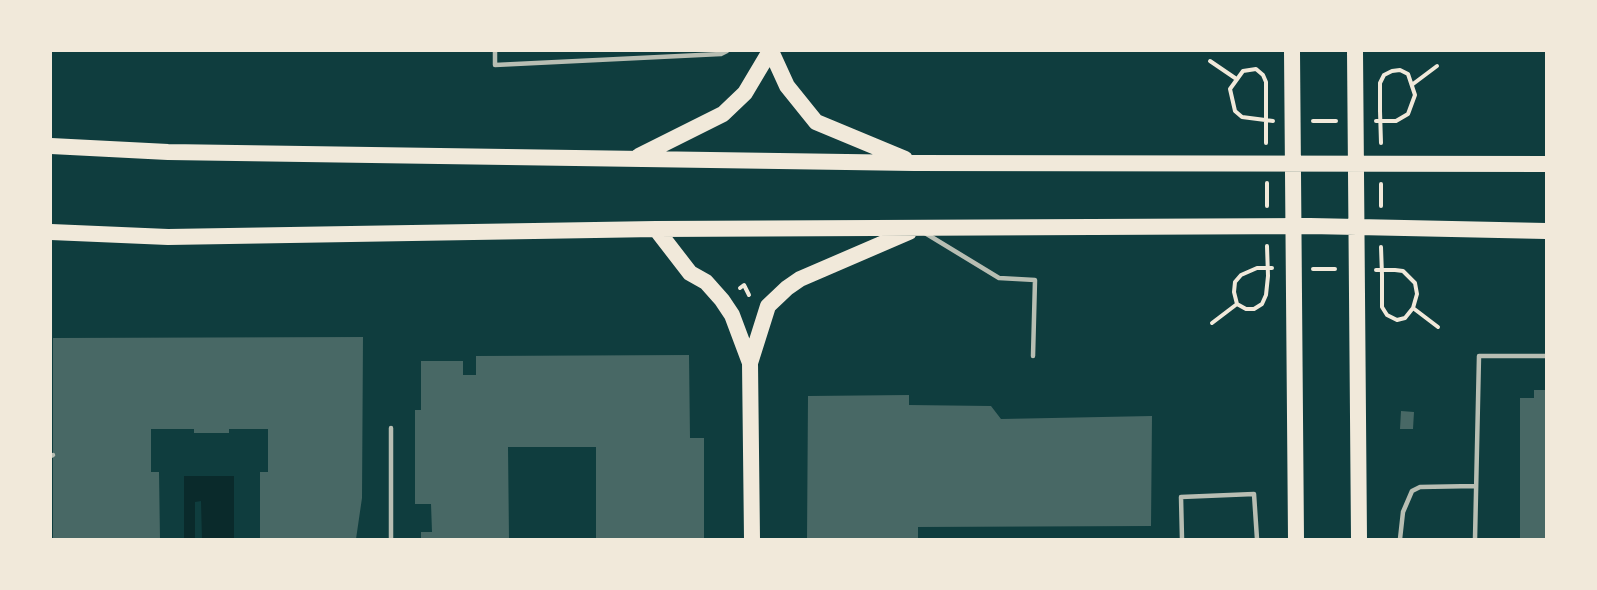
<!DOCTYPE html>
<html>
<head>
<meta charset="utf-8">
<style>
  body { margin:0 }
  #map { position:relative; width:1597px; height:590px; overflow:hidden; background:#0f3d3e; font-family:"PT Sans Narrow",sans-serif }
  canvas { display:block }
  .frame { position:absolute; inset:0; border:52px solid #f1e9da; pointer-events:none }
</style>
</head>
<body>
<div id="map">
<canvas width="1597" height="590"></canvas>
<div class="frame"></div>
</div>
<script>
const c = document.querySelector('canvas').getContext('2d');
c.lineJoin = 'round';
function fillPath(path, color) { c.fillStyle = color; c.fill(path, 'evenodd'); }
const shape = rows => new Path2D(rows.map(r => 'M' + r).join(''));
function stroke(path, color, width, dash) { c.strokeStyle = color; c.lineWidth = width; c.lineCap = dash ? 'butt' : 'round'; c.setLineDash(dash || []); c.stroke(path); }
fillPath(shape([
  [184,476,234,476,234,539,202,539,201,501,195,502,195,539,184,539]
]), '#0a2a2b');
fillPath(shape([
  [363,337,362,498,356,539,260,539,260,472,268,472,268,429,229,429,229,433,194,433,194,429,151,429,151,472,159,472,160,539,53,539,53,338],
  [689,355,690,438,704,438,704,539,596,539,596,447,508,447,509,539,421,539,421,532,432,532,431,504,415,504,415,410,421,410,421,361,463,361,463,375,476,375,476,356],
  [1534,390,1546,390,1546,539,1520,539,1520,398,1534,398],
  [909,395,909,405,991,406,1001,419,1152,416,1151,526,918,527,918,539,807,539,808,396],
  [1401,411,1414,412,1413,429,1400,429]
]), '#486865');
stroke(shape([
  [1210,61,1235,78],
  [1413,84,1437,66],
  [1266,112,1266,82,1263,75,1256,69,1243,71,1230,89,1235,111,1242,117,1273,121],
  [1266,112,1266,143],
  [1313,121,1336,121],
  [1376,121,1396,121,1408,114,1415,95,1408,74,1400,70,1392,71,1384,75,1380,83,1380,111,1381,143],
  [1267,183,1267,206],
  [1381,184,1381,206],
  [1267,246,1268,276,1266,295,1262,304,1254,309,1246,309,1237,304,1234,292,1235,282,1241,275,1257,268,1272,268],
  [1313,269,1335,269],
  [1376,270,1395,270,1403,271,1415,283,1417,294,1413,308,1405,318,1397,320,1387,315,1382,307,1382,275,1381,247],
  [740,288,744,285,749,295],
  [1413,308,1438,327],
  [1212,323,1237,304]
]), '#f1e9da', 4);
stroke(shape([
  [495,51,495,65,721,54,727,51],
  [925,233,999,278,1035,280,1033,356],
  [51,456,53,455],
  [391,539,391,428],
  [1182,539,1181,497,1254,494,1257,539],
  [1400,539,1403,512,1412,491,1420,487,1475,486],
  [1475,539,1479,356,1546,356]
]), '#b8beb3', 4.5);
stroke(shape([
  [771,51,787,86,816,122,905,159],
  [1292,51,1296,539],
  [1355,51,1359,539],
  [51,146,168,152,914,163,1546,164],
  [639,156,723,114,745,93,770,51],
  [656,229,690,273,706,282,722,300,732,315,750,363,752,539],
  [51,232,168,237,656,229,1310,226,1546,231],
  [750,363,768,306,787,288,800,279,909,232]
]), '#f1e9da', 16);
</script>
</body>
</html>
